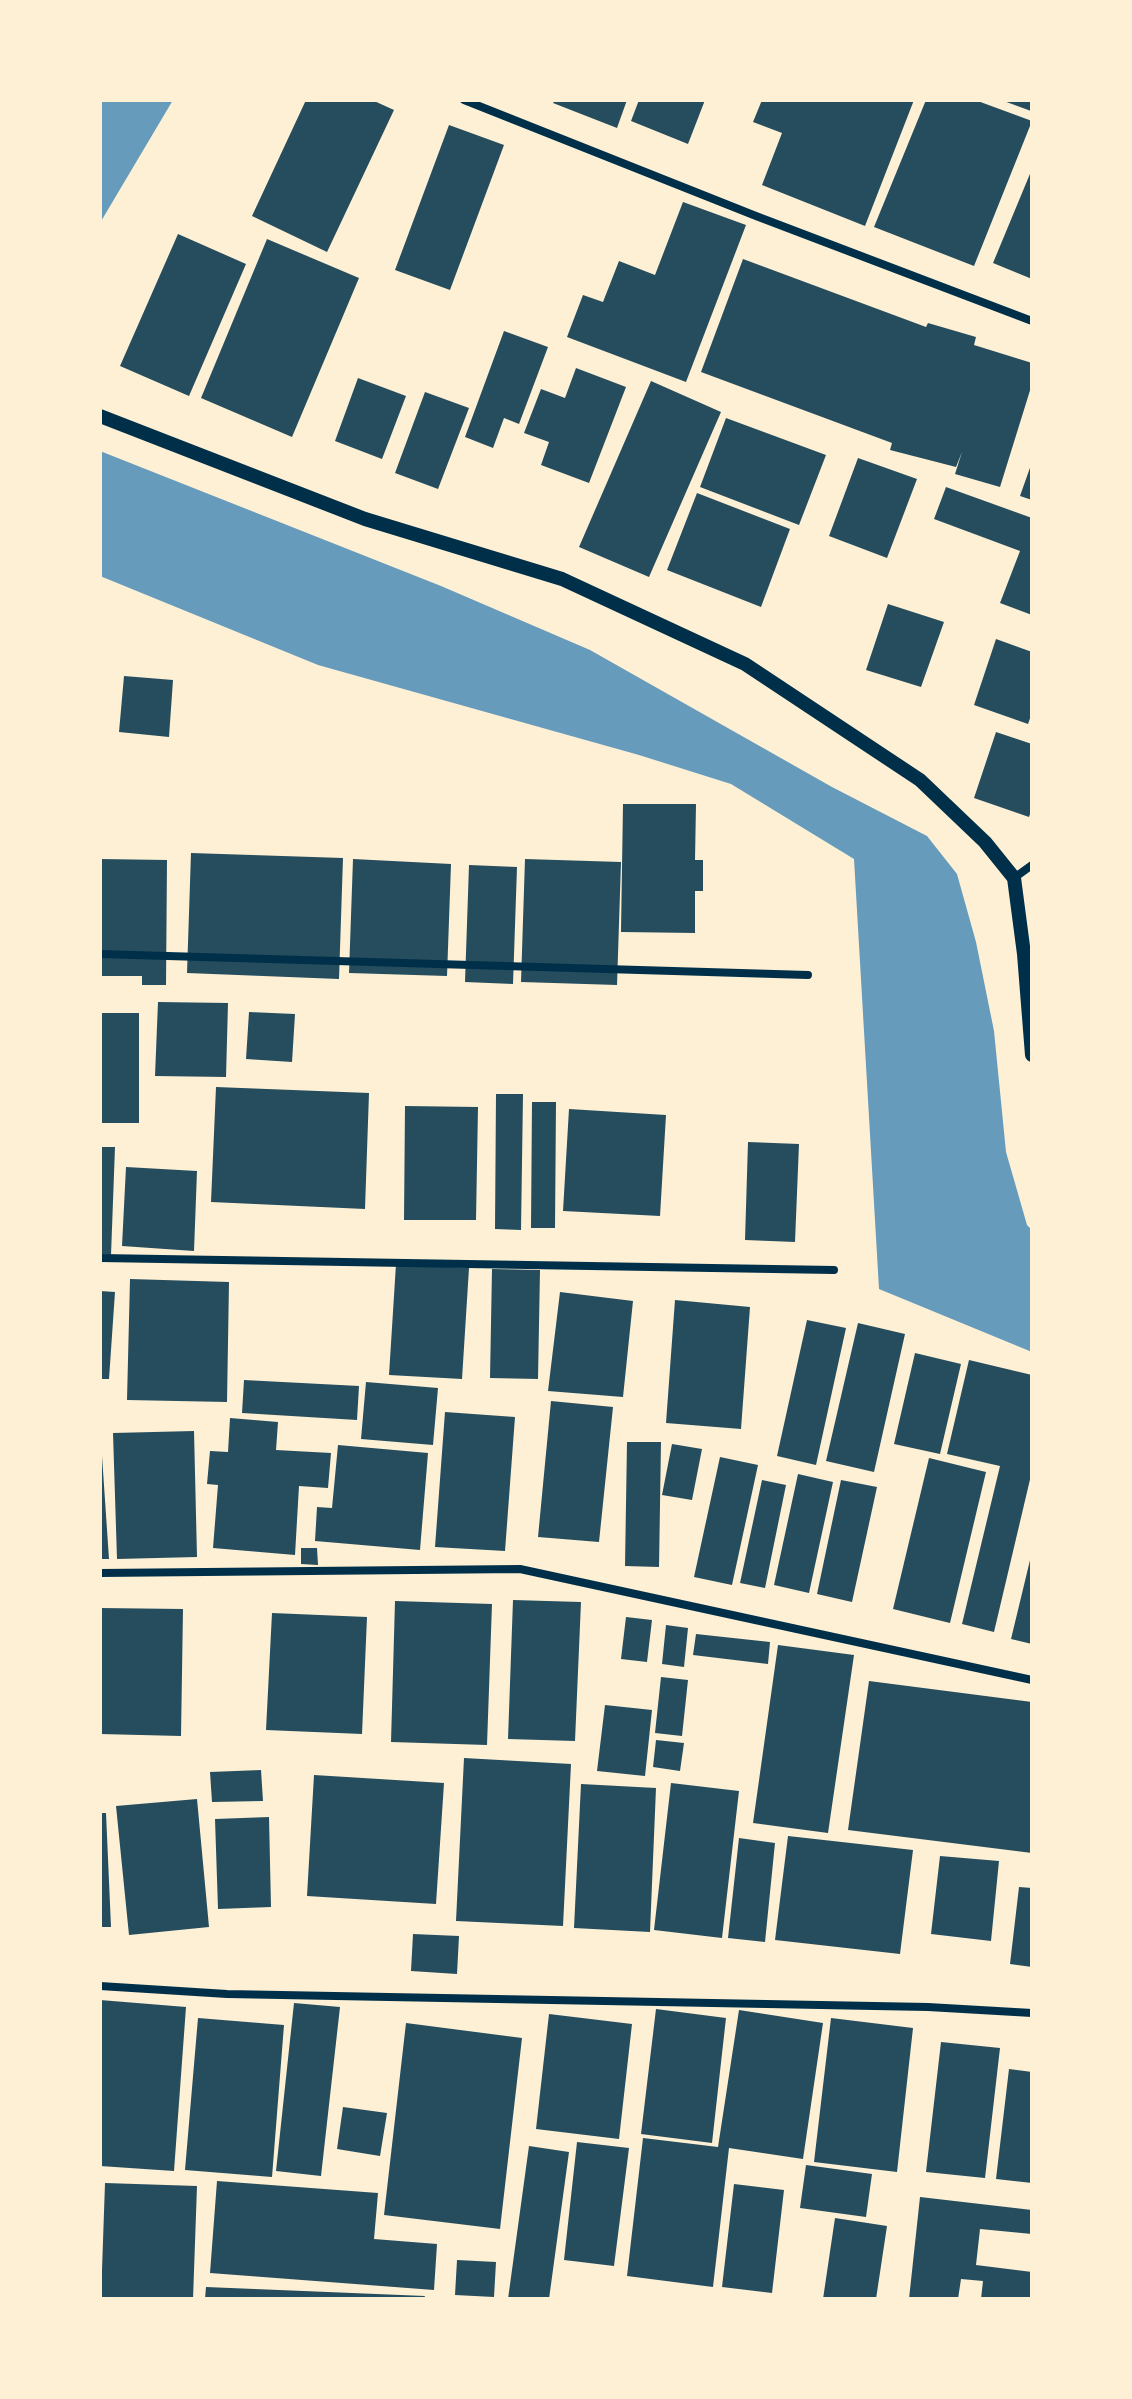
<!DOCTYPE html>
<html>
<head>
<meta charset="utf-8">
<style>
  body { margin:0 }
  #map { position:relative; width:1132px; height:2399px; overflow:hidden; background:#fdf0d5; font-family:Karla,sans-serif }
  canvas { display:block }
  .frame { position:absolute; inset:0; border:102px solid #fdf0d5; pointer-events:none }
</style>
</head>
<body>
<div id="map">
<canvas width="1132" height="2399"></canvas>
<div class="frame"></div>
</div>
<script>
const c = document.querySelector('canvas').getContext('2d');
c.lineJoin = 'round';
function fillPath(path, color) { c.fillStyle = color; c.fill(path, 'evenodd'); }
const shape = rows => new Path2D(rows.map(r => 'M' + r).join(''));
function stroke(path, color, width, dash) { c.strokeStyle = color; c.lineWidth = width; c.lineCap = dash ? 'butt' : 'round'; c.setLineDash(dash || []); c.stroke(path); }
fillPath(shape([
  [100,100,173,100,100,223],
  [100,451,441,586,590,650,832,787,927,836,957,874,976,942,994,1031,1006,1152,1027,1225,1032,1230,1032,1352,879,1289,854,859,731,784,639,755,318,665,100,576]
]), '#669bbc');
fillPath(shape([
  [306,100,372,100,394,110,327,252,252,216],
  [555,100,627,100,617,128,553,103],
  [639,100,705,100,688,144,631,121],
  [762,100,914,100,865,226,762,185,782,133,753,122],
  [926,100,975,100,1032,121,974,266,874,227],
  [1001,100,1032,100,1032,110,1031,111],
  [449,125,504,145,450,290,395,270],
  [1032,169,1032,279,993,263],
  [683,202,746,225,686,382,567,337,583,295,603,302,619,261,655,275],
  [178,234,246,264,189,396,120,366],
  [267,239,359,278,292,437,201,398],
  [743,259,926,327,928,323,976,337,974,345,1032,363,1032,384,1000,487,955,474,962,452,956,467,890,450,892,443,701,372],
  [504,331,548,347,519,424,504,418,493,448,465,437],
  [576,368,626,387,589,483,541,465,549,442,524,433,541,389,565,398],
  [358,378,406,396,382,459,335,441],
  [651,381,721,412,649,577,579,547],
  [425,392,469,408,438,489,395,473],
  [726,418,826,455,799,525,700,487],
  [858,458,917,479,887,558,829,536],
  [1032,462,1032,500,1020,496],
  [946,487,1032,518,1032,615,1000,603,1020,551,934,519],
  [697,493,790,529,761,607,667,570],
  [888,604,944,622,921,687,866,670],
  [996,639,1032,652,1032,713,1028,724,974,705],
  [124,676,173,680,169,737,119,732],
  [996,732,1032,744,1032,808,1029,817,974,798],
  [623,804,696,804,695,860,703,860,703,891,695,891,695,933,621,932],
  [191,853,343,858,339,979,187,973],
  [100,859,167,860,166,985,142,985,142,976,100,976],
  [353,859,451,864,447,976,349,973],
  [525,859,621,862,617,985,521,982],
  [469,865,517,867,513,984,465,982],
  [158,1002,228,1003,226,1077,155,1076],
  [249,1012,295,1014,292,1062,246,1059],
  [100,1013,139,1013,139,1123,100,1123],
  [216,1087,369,1093,365,1209,211,1202],
  [496,1094,523,1094,521,1230,495,1229],
  [532,1102,556,1102,555,1228,531,1228],
  [405,1106,478,1107,476,1220,404,1220],
  [569,1109,666,1115,660,1216,563,1211],
  [748,1142,799,1144,795,1242,745,1240],
  [100,1147,115,1147,111,1255,100,1254],
  [126,1167,197,1171,194,1251,122,1246],
  [396,1264,469,1268,462,1379,389,1375],
  [492,1269,540,1270,538,1379,490,1378],
  [130,1279,229,1282,227,1402,127,1400],
  [100,1291,115,1292,109,1379,100,1379],
  [560,1292,633,1301,623,1397,548,1391],
  [675,1300,750,1307,741,1429,666,1423],
  [807,1320,846,1328,816,1465,777,1456],
  [858,1323,905,1334,874,1472,826,1461],
  [915,1353,961,1364,940,1454,894,1444],
  [969,1360,1032,1375,1032,1471,994,1632,962,1624,1000,1466,947,1454],
  [244,1380,359,1386,357,1420,242,1413],
  [366,1382,438,1388,433,1445,361,1439],
  [551,1401,613,1407,599,1542,538,1537],
  [445,1412,515,1417,505,1551,435,1547],
  [230,1418,278,1422,276,1450,331,1453,328,1488,299,1486,295,1555,213,1548,218,1485,207,1484,210,1451,228,1452],
  [194,1431,197,1557,117,1559,113,1433],
  [627,1442,661,1442,659,1567,625,1566],
  [672,1444,702,1449,692,1500,662,1495],
  [338,1445,428,1453,420,1550,315,1541,317,1507,332,1508],
  [100,1456,102,1456,109,1559,100,1559],
  [720,1457,758,1465,732,1585,694,1577],
  [929,1458,986,1472,950,1623,893,1609],
  [798,1474,833,1482,809,1593,774,1585],
  [762,1480,786,1485,765,1588,740,1583],
  [841,1480,877,1487,852,1602,817,1594],
  [301,1548,317,1548,318,1565,301,1564],
  [1031,1556,1032,1556,1032,1644,1011,1639],
  [513,1600,581,1602,575,1741,508,1739],
  [395,1601,492,1604,487,1745,391,1742],
  [100,1608,183,1609,181,1736,100,1734],
  [272,1613,367,1617,362,1734,266,1730],
  [626,1617,652,1620,647,1662,621,1659],
  [666,1625,688,1628,684,1667,662,1664],
  [696,1634,770,1642,768,1664,693,1655],
  [778,1645,854,1655,828,1833,753,1823],
  [661,1677,688,1680,682,1736,655,1733],
  [869,1681,1032,1702,1032,1853,848,1830],
  [605,1705,652,1710,645,1776,597,1771],
  [656,1740,684,1743,680,1771,653,1767],
  [464,1758,571,1764,563,1926,456,1921],
  [261,1770,263,1801,212,1802,210,1772],
  [314,1775,444,1783,436,1904,307,1896],
  [671,1783,739,1791,722,1938,654,1930],
  [581,1784,656,1788,650,1932,574,1928],
  [197,1799,209,1927,129,1935,116,1806],
  [100,1813,106,1813,111,1927,100,1927],
  [269,1817,271,1907,218,1909,215,1819],
  [788,1836,913,1850,900,1954,775,1940],
  [739,1838,775,1843,765,1942,728,1938],
  [940,1856,999,1861,991,1941,931,1934],
  [1019,1887,1032,1888,1032,1967,1010,1964],
  [413,1934,459,1936,457,1974,411,1971],
  [100,2000,186,2007,174,2171,100,2166],
  [294,2003,340,2007,321,2176,276,2171],
  [656,2009,726,2018,712,2143,641,2134],
  [739,2010,823,2023,803,2159,729,2148,713,2287,627,2276,643,2138,718,2147],
  [549,2014,632,2024,619,2139,536,2129],
  [198,2018,284,2025,272,2177,185,2170],
  [831,2018,913,2028,897,2172,814,2162],
  [406,2023,522,2038,500,2229,384,2215],
  [941,2042,1000,2048,985,2178,926,2172],
  [1009,2069,1032,2072,1032,2183,996,2179],
  [343,2107,387,2113,380,2156,337,2149],
  [577,2142,629,2148,614,2266,564,2260],
  [529,2146,569,2152,549,2299,508,2299],
  [806,2165,872,2174,866,2217,800,2208],
  [217,2181,378,2193,374,2239,437,2244,434,2290,210,2273],
  [105,2183,197,2186,193,2299,101,2299],
  [734,2184,784,2190,772,2293,722,2287],
  [920,2197,1032,2210,1032,2234,980,2229,976,2265,1032,2272,1032,2299,981,2299,983,2281,961,2279,958,2299,909,2299],
  [835,2218,887,2226,876,2299,823,2299],
  [457,2260,496,2262,494,2297,455,2295],
  [206,2287,425,2296,424,2299,205,2299]
]), '#264d5e');
stroke(shape([
  [464,100,756,216,1032,321],
  [1014,878,1032,865],
  [100,954,808,975],
  [100,1258,834,1270],
  [100,1573,520,1569,1032,1680],
  [100,1986,227,1994,928,2007,1032,2013]
]), '#003049', 8);
stroke(shape([
  [100,416,365,519,562,579,745,664,920,780,985,842,1014,878,1024,954,1032,1055]
]), '#003049', 14);
</script>
</body>
</html>
